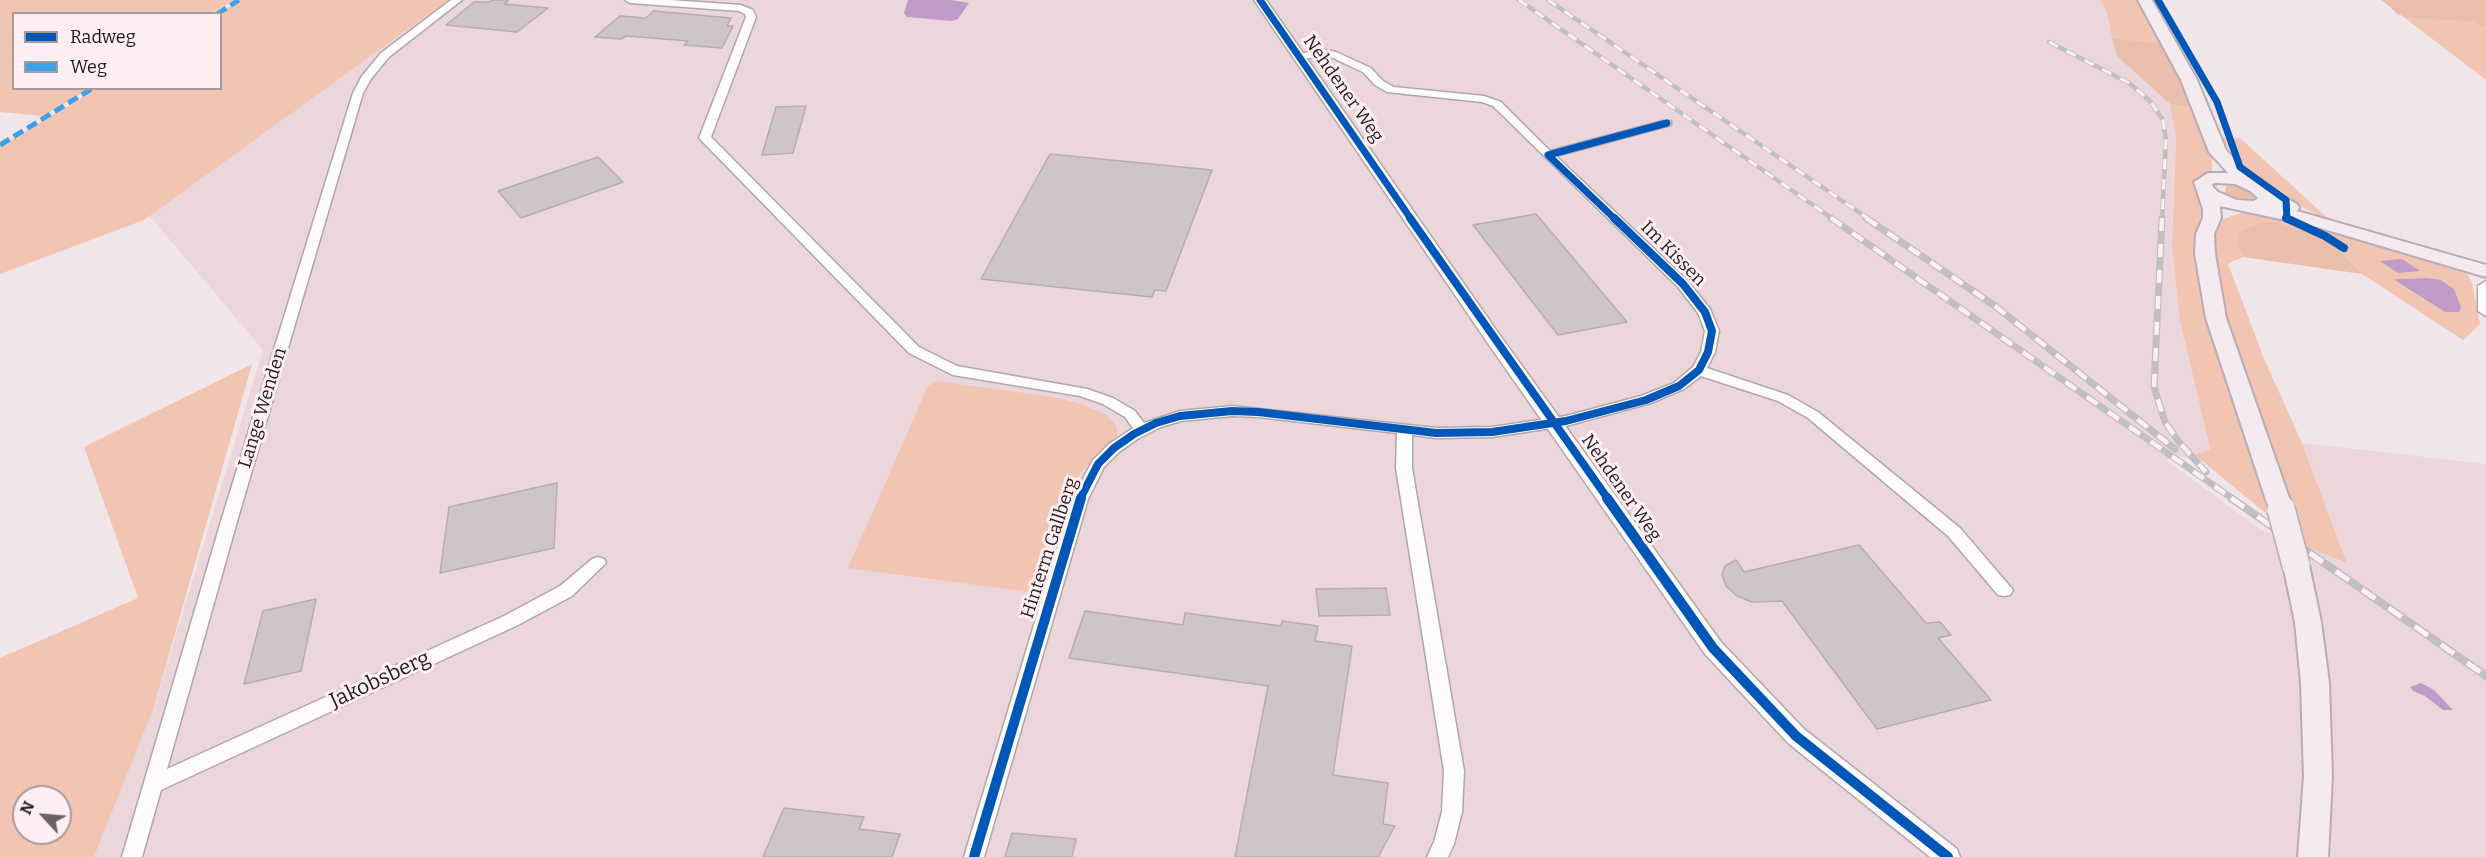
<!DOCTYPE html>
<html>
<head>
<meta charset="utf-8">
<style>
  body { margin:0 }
  #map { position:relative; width:2486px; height:857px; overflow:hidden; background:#f0e5e8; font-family:Bitter,serif }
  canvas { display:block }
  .legend { position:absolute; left:12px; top:12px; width:210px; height:78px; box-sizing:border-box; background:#ffeef2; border:2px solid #a79a9d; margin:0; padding:8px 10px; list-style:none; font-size:18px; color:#221b1d }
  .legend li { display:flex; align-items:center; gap:12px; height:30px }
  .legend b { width:30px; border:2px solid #a79a9d }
  .north { position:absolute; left:12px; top:785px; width:60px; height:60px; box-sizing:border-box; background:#ffeef2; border:2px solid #a79a9d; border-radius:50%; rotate:296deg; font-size:16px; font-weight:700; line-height:24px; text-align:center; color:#221b1d }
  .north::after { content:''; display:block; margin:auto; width:21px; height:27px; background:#6a6264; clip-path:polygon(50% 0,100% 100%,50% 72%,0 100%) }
</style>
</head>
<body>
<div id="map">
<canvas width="2486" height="857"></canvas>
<ul class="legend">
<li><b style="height:8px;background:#0057b8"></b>Radweg</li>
<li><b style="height:8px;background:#3ea2ea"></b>Weg</li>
</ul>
<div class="north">N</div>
</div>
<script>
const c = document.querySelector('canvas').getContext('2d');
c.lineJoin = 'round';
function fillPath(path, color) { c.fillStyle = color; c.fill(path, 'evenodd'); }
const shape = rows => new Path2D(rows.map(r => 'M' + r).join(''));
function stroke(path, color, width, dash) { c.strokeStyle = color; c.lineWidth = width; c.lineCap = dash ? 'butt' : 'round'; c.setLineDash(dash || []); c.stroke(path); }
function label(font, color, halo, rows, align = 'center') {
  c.font = font + ' Bitter,serif'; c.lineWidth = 6; c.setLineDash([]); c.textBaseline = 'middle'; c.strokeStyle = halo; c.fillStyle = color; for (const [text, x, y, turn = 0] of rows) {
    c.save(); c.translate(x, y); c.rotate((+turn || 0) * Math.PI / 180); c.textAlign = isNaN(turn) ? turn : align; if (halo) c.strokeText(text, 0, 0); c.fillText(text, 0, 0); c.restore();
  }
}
fillPath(shape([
  [446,0,2100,0,2107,13,2117,56,2170,104,2176,139,2172,246,2180,321,2210,449,2195,455,2166,460,2261,530,2347,563,2302,443,2486,464,2486,857,94,857,153,710,263,350,149,215]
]), '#ebd6db');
fillPath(shape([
  [0,0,234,0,212,13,14,14,14,88,89,89,43,116,0,112],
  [241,0,448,0,144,220,0,274,0,147,96,89,220,88,219,13],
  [2100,0,2141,0,2165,44,2112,38,2107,13],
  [2383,0,2486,0,2486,80,2405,18,2411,18,2409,16,2398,15],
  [2170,104,2192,107,2212,156,2212,170,2199,178,2196,182,2205,212,2197,233,2267,498,2263,497,2268,515,2195,455,2210,449,2180,321,2172,246,2176,139],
  [2221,138,2240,138,2333,223,2285,198,2247,171],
  [2246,212,2280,215,2457,268,2467,274,2472,283,2480,324,2463,340,2362,274,2333,245,2238,245,2243,257,2228,264,2265,361,2302,443,2347,563,2298,544,2219,298,2211,250,2215,224,2231,216],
  [2428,278,2443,281,2454,289,2460,307,2445,312,2396,281,2397,279],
  [252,364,153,710,94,857,0,857,0,658,138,598,84,447],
  [24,797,60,797,60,833,24,833],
  [936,381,1054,397,1081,404,1105,414,1115,424,1118,433,1111,444,1081,472,1069,499,1037,593,848,568,928,386]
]), '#f2c5b3');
fillPath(shape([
  [2381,0,2486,0,2486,28,2471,21,2405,18],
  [2112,38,2165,44,2192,107,2170,104,2117,56],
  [2227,183,2247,187,2256,197,2249,201,2235,200,2224,196],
  [2271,221,2313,234,2333,245,2362,274,2243,257,2238,245,2240,232,2260,223]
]), '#eabeac');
fillPath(shape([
  [908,0,951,0,969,3,958,19,952,21,907,17,904,13],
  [2402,259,2420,271,2398,273,2380,261],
  [2428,278,2441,280,2454,289,2461,307,2459,312,2445,312,2396,281,2396,279],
  [2421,683,2434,690,2453,710,2443,710,2425,696,2413,691,2410,687]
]), '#be9cc7');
const building = shape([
  [492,0,509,0,504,4,548,8,517,32,446,25,474,2,489,2,492,0],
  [654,11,731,18,727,26,733,26,722,48,684,45,688,41,626,36,621,39,595,37,620,16,646,18,654,11],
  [806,106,793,153,762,155,776,107,806,106],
  [1050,154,1212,170,1166,291,1155,290,1152,297,981,279,1050,154],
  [598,157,623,182,521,218,498,191,598,157],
  [1536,214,1627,322,1558,335,1473,225,1536,214],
  [557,483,554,548,440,573,449,507,557,483],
  [1859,545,1926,623,1940,622,1951,635,1938,638,1991,700,1877,729,1782,601,1752,602,1737,596,1726,586,1722,575,1725,566,1736,560,1744,572,1859,545],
  [1386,588,1390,615,1319,616,1316,589,1386,588],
  [316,599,301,671,244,684,263,611,316,599],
  [1085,611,1183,625,1185,613,1281,626,1282,621,1318,626,1315,641,1352,646,1333,775,1388,783,1383,824,1395,826,1378,857,1235,857,1268,686,1069,658,1085,611],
  [784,808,864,817,859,829,900,834,892,857,763,857,784,808],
  [1012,833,1076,839,1072,857,1005,857,1012,833]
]);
fillPath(building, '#cec6c6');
stroke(building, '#b5adae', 1.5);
const minor = shape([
  [451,0,462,0,389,57,371,79,363,93,238,518,167,769,504,616,560,586,592,559,598,557,604,559,606,563,572,596,516,626,161,790,142,857,122,857,222,518,353,93,362,76,381,53,451,0],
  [625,0,670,0,741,5,753,10,756,17,711,137,919,347,957,366,1087,389,1113,398,1135,411,1144,423,1180,411,1232,406,1436,428,1492,427,1566,416,1641,396,1674,383,1693,367,1701,352,1705,331,1698,313,1678,287,1493,106,1482,102,1387,92,1375,85,1363,72,1333,58,1325,56,1301,59,1297,58,1297,54,1325,50,1336,52,1371,68,1383,81,1394,87,1484,96,1501,102,1550,151,1663,121,1671,121,1671,125,1556,156,1688,281,1710,309,1719,331,1715,352,1707,368,1788,395,1818,412,1960,528,2013,590,2010,595,2004,596,1998,595,1948,536,1808,418,1778,401,1701,376,1684,389,1651,403,1566,426,1492,437,1436,438,1412,435,1412,468,1464,771,1462,812,1454,844,1448,857,1427,857,1434,842,1442,812,1444,771,1396,468,1397,433,1258,417,1232,416,1181,421,1161,427,1139,438,1119,452,1104,467,1088,499,984,857,964,857,1072,499,1093,460,1109,444,1133,428,1125,417,1103,404,1080,396,953,375,909,353,699,138,746,17,745,14,739,11,630,3,625,0]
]);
const tertiary = shape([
  [1254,0,1266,0,1499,334,1721,642,1804,729,1957,849,1960,857,1930,857,1788,743,1705,654,1487,342,1254,0],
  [2486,281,2486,316,2478,311,2478,286,2486,281]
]);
const primary = shape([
  [2138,0,2152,0,2197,80,2226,150,2254,180,2297,204,2299,208,2297,211,2486,265,2486,277,2317,227,2220,206,2221,218,2214,234,2215,254,2226,318,2293,509,2289,515,2281,518,2273,515,2269,509,2206,318,2195,254,2196,234,2203,218,2203,209,2194,182,2208,173,2228,173,2209,152,2181,80,2138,0],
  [2216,183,2235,184,2250,191,2258,198,2254,201,2237,200,2218,192,2213,187,2212,184,2216,183],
  [2296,556,2305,558,2309,565,2321,622,2329,683,2332,776,2328,857,2298,857,2304,776,2301,683,2295,622,2283,565,2287,558,2296,556]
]);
stroke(minor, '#b0a7a9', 3);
stroke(tertiary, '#b0a7a9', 3);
stroke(primary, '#bcabb4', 4);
fillPath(minor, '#fdfbfc');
fillPath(tertiary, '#fdfbfc');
fillPath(primary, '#f3ebf0');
const railFar2 = shape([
  [1519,0,1833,219],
  [1548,0,1869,219],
  [2049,42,2129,83,2150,101,2163,120,2166,140,2162,219]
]);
const railFar1 = shape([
  [1831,218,2233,499],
  [1866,218,1995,306,2175,449],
  [2162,218,2154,387,2165,422,2179,442,2206,472]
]);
const rail = shape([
  [2231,498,2486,676]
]);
stroke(railFar2, '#c2bfc0', 4.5);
stroke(railFar1, '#c2bfc0', 7);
stroke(rail, '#c2bfc0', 8);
stroke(railFar2, '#ffeef2', 3, [10]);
stroke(railFar1, '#ffeef2', 4.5, [13]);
stroke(rail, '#ffeef2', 5, [16]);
const primaryBridge = shape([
  [2281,509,2296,565]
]);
stroke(primaryBridge, '#bcabb4', 30, []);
stroke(primaryBridge, '#f3ebf0', 27);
stroke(shape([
  [217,14,239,0],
  [0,145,93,88]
]), '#3ea2ea', 5, [11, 5]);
stroke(shape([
  [1260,0,1411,219],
  [2158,0,2217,102,2240,167,2286,200,2287,219],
  [1615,219,1548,155,1667,123]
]), '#0057b8', 7);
stroke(shape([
  [1410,218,1608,499],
  [2286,218,2325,236,2344,248],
  [1080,499,1098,464,1114,448,1134,434,1156,423,1180,416,1232,411,1258,412,1436,433,1492,432,1566,421,1646,400,1679,386,1699,370,1708,352,1712,331,1705,312,1683,284,1614,218]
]), '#0057b8', 8);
stroke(shape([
  [1607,498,1713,648,1796,736,1948,857],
  [974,857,1081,498]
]), '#0057b8', 10);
label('18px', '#221b1d', '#ffeef2', [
  ["Nehdener Weg",1343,89,55],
  ["Im Kissen",1673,254,45],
  ["Lange Wenden",263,408,-73],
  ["Nehdener Weg",1621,488,55],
  ["Hinterm Gallberg",1050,548,-72]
]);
label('21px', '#221b1d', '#ffeef2', [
  ["Jakobsberg",380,680,-25]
]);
</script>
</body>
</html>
